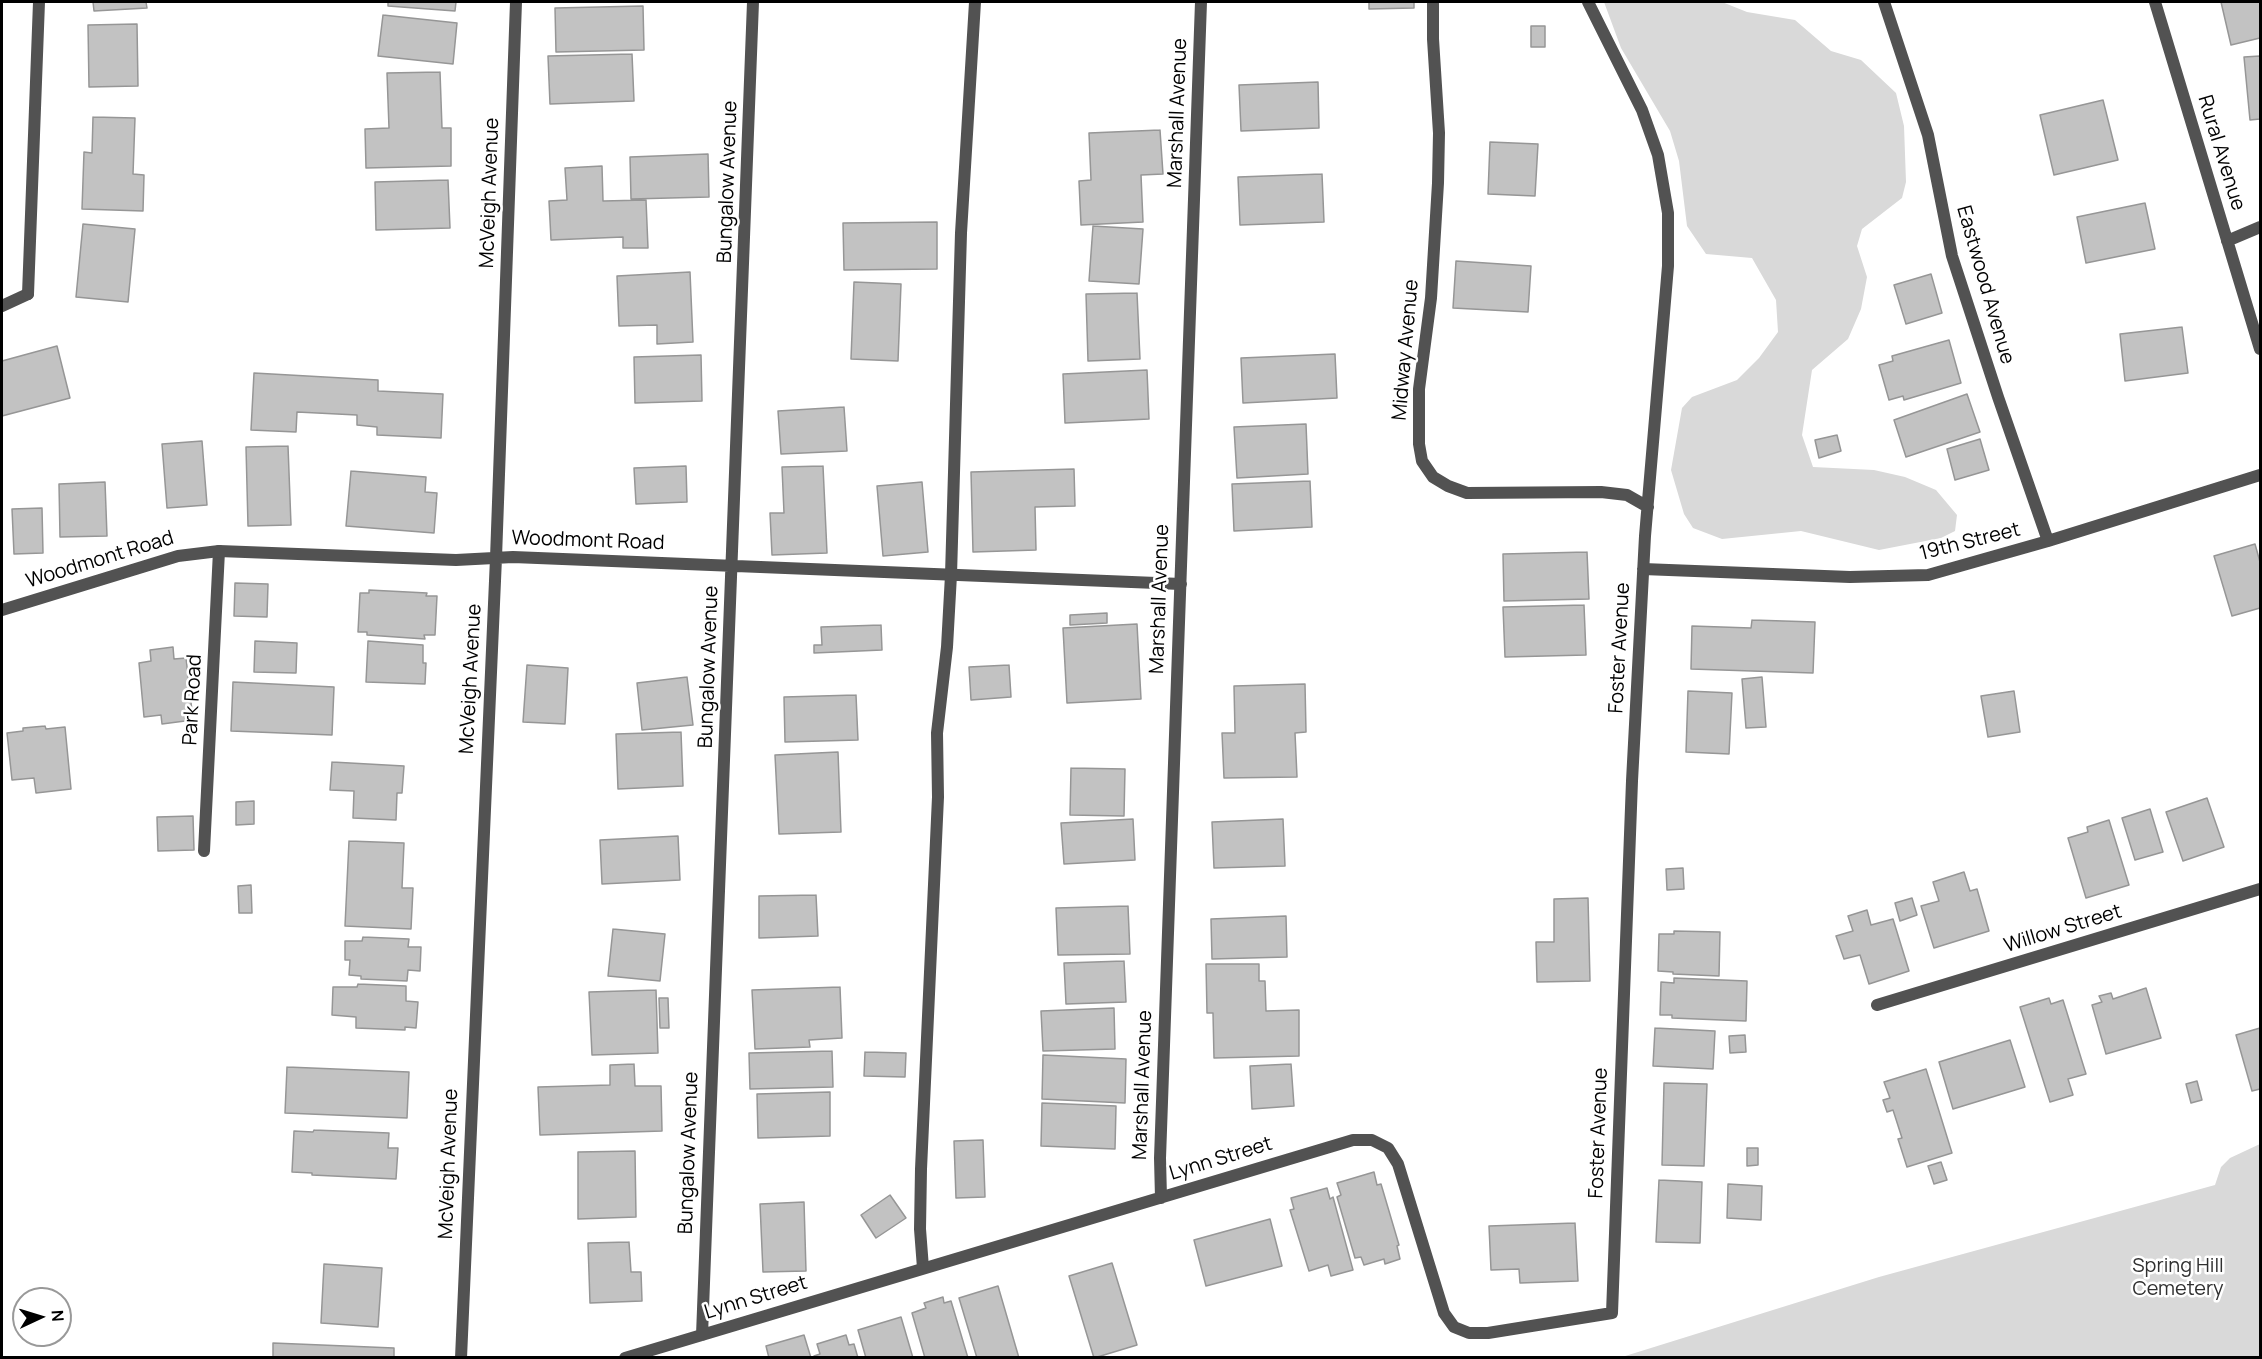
<!DOCTYPE html>
<html>
<head>
<meta charset="utf-8">
<style>
  body { margin:0 }
  #map { position:relative; width:2262px; height:1359px; overflow:hidden; background:#fff; font-family:Manrope,sans-serif }
  canvas { display:block }
  .frame { position:absolute; inset:0; border:3px solid #000; pointer-events:none }
  .north { position:absolute; left:12px; top:1287px; width:60px; height:60px; box-sizing:border-box; background:#fff; border:2px solid #999; border-radius:50%; rotate:86deg; font-size:16px; font-weight:700; line-height:24px; text-align:center; color:#000 }
  .north::after { content:''; display:block; margin:auto; width:21px; height:27px; background:#000; clip-path:polygon(50% 0,100% 100%,50% 72%,0 100%) }
</style>
</head>
<body>
<div id="map">
<canvas width="2262" height="1359"></canvas>
<div class="frame"></div>
<div class="north">N</div>
</div>
<script>
const c = document.querySelector('canvas').getContext('2d');
c.lineJoin = 'round';
function fillPath(path, color) { c.fillStyle = color; c.fill(path, 'evenodd'); }
const shape = rows => new Path2D(rows.map(r => 'M' + r).join(''));
function stroke(path, color, width, dash) { c.strokeStyle = color; c.lineWidth = width; c.lineCap = dash ? 'butt' : 'round'; c.setLineDash(dash || []); c.stroke(path); }
function label(font, color, halo, rows, align = 'center') {
  c.font = font + ' Manrope,sans-serif'; c.lineWidth = 5; c.setLineDash([]); c.textBaseline = 'middle'; c.strokeStyle = halo; c.fillStyle = color; for (const [text, x, y, turn = 0] of rows) {
    c.save(); c.translate(x, y); c.rotate((+turn || 0) * Math.PI / 180); c.textAlign = isNaN(turn) ? turn : align; if (halo) c.strokeText(text, 0, 0); c.fillText(text, 0, 0); c.restore();
  }
}
fillPath(shape([
  [1604,2,1722,2,1747,12,1795,20,1831,51,1861,60,1896,93,1904,126,1906,182,1902,198,1862,229,1857,246,1867,277,1861,309,1848,339,1812,370,1802,435,1813,467,1874,470,1905,477,1936,490,1957,515,1955,531,1941,538,1879,550,1801,531,1722,539,1693,528,1684,514,1671,470,1682,408,1692,397,1737,380,1759,358,1778,332,1776,300,1752,258,1706,254,1687,226,1679,161,1670,131,1621,48],
  [2260,1144,2260,1357,1622,1357,1879,1277,2215,1185,2221,1167,2230,1158]
]), '#d9d9d9');
const building = shape([
  [93,2,146,2,147,8,94,11,93,2],
  [388,2,456,2,455,11,388,6,388,2],
  [1369,2,1414,2,1414,8,1369,9,1369,2],
  [2221,2,2260,2,2260,38,2231,45,2221,2],
  [643,6,644,50,556,52,555,8,643,6],
  [383,15,457,23,453,64,378,56,383,15],
  [137,24,138,86,89,87,88,25,137,24],
  [1531,26,1545,26,1545,47,1531,47,1531,26],
  [632,54,634,101,550,104,548,56,632,54],
  [2260,56,2260,119,2250,120,2244,57,2260,56],
  [440,72,442,128,451,128,451,166,366,168,365,129,389,128,387,73,440,72],
  [1318,82,1319,128,1241,131,1239,85,1318,82],
  [2103,100,2118,160,2054,175,2040,115,2103,100],
  [93,117,135,118,133,174,144,175,143,211,82,209,84,152,92,153,93,117],
  [1160,130,1163,174,1141,175,1143,222,1081,225,1079,181,1091,180,1089,133,1160,130],
  [1490,142,1538,144,1535,196,1488,194,1490,142],
  [708,154,709,197,631,199,630,157,708,154],
  [602,166,603,201,646,200,648,248,623,248,623,237,551,240,549,201,567,200,565,168,602,166],
  [1322,174,1324,222,1240,225,1238,177,1322,174],
  [448,180,450,228,376,230,375,182,448,180],
  [2145,203,2155,249,2086,263,2077,217,2145,203],
  [937,222,937,269,844,270,843,223,937,222],
  [83,224,135,229,128,302,76,297,83,224],
  [1093,226,1143,229,1139,284,1089,281,1093,226],
  [1456,261,1531,266,1528,312,1453,308,1456,261],
  [690,272,693,342,657,344,657,325,619,326,617,276,690,272],
  [1931,274,1942,313,1906,324,1894,285,1931,274],
  [854,282,901,284,898,361,851,359,854,282],
  [1137,293,1140,359,1088,361,1086,294,1137,293],
  [2182,327,2188,373,2125,381,2120,334,2182,327],
  [1949,340,1961,383,1904,400,1903,396,1889,400,1879,365,1893,361,1892,356,1949,340],
  [57,346,70,398,2,416,2,361,57,346],
  [1335,354,1337,398,1243,403,1241,358,1335,354],
  [701,355,702,401,635,403,634,357,701,355],
  [1147,370,1149,419,1065,423,1063,374,1147,370],
  [254,373,378,380,378,391,443,394,441,438,377,435,377,427,357,425,357,415,297,412,296,432,251,430,254,373],
  [1967,394,1980,432,1906,457,1894,420,1967,394],
  [844,407,847,451,781,454,778,411,844,407],
  [1306,424,1308,474,1237,478,1234,427,1306,424],
  [1837,435,1841,451,1819,458,1815,440,1837,435],
  [1980,439,1989,470,1955,480,1947,449,1980,439],
  [202,441,207,505,167,508,162,444,202,441],
  [288,446,291,525,248,526,246,447,288,446],
  [686,466,687,502,636,504,634,468,686,466],
  [823,466,827,553,772,555,770,513,784,513,782,467,823,466],
  [1074,469,1075,506,1035,507,1036,550,973,552,971,472,1074,469],
  [351,471,426,477,425,492,437,493,434,533,346,526,351,471],
  [1310,481,1312,527,1234,531,1232,484,1310,481],
  [105,482,107,536,60,537,59,484,105,482],
  [922,482,928,552,883,556,877,486,922,482],
  [42,508,43,553,14,554,12,509,42,508],
  [2255,544,2260,562,2260,608,2232,616,2214,556,2255,544],
  [1587,552,1589,599,1504,601,1503,554,1587,552],
  [235,583,268,584,267,617,234,616,235,583],
  [369,590,427,593,426,596,437,596,435,635,424,635,425,639,367,635,367,632,358,632,360,593,369,593,369,590],
  [1584,605,1586,655,1505,657,1503,607,1584,605],
  [1107,613,1107,623,1070,625,1070,615,1107,613],
  [1752,620,1815,622,1813,673,1691,669,1692,626,1751,628,1752,620],
  [1137,624,1141,699,1067,703,1063,628,1137,624],
  [881,625,882,650,814,653,814,645,822,645,821,627,881,625],
  [255,641,297,643,296,673,254,672,255,641],
  [368,641,423,645,423,663,426,663,425,684,366,682,368,641],
  [173,647,174,659,186,658,192,711,184,712,185,721,162,724,161,715,144,717,139,663,151,661,150,650,173,647],
  [527,665,568,668,565,724,523,722,527,665],
  [1009,665,1011,697,971,700,969,667,1009,665],
  [687,677,693,725,642,730,637,683,687,677],
  [1762,677,1766,727,1746,728,1742,679,1762,677],
  [233,682,334,687,332,735,231,731,233,682],
  [1305,684,1306,732,1295,733,1297,777,1224,778,1222,733,1235,733,1234,686,1305,684],
  [1688,691,1732,693,1729,754,1686,752,1688,691],
  [2014,691,2020,732,1988,737,1981,696,2014,691],
  [856,695,858,740,785,742,784,697,856,695],
  [45,726,46,729,65,727,71,789,36,793,34,778,12,780,7,733,23,731,23,728,45,726],
  [681,732,683,786,618,789,616,734,681,732],
  [838,752,841,832,779,834,775,755,838,752],
  [332,762,404,766,402,793,397,793,396,820,353,818,354,791,330,790,332,762],
  [1071,768,1125,769,1124,816,1070,815,1071,768],
  [2207,798,2224,847,2183,861,2166,812,2207,798],
  [254,801,254,824,236,825,236,802,254,801],
  [2150,809,2163,852,2135,860,2122,818,2150,809],
  [193,816,194,850,158,851,157,817,193,816],
  [1133,819,1135,860,1064,864,1061,823,1133,819],
  [1283,819,1285,866,1214,868,1212,822,1283,819],
  [2109,820,2129,885,2086,898,2068,838,2088,832,2087,827,2109,820],
  [678,836,680,880,602,884,600,840,678,836],
  [349,841,404,843,402,888,413,888,411,929,345,926,349,841],
  [1683,868,1684,889,1667,890,1666,869,1683,868],
  [1964,872,1970,891,1977,889,1989,931,1934,948,1921,906,1939,901,1933,882,1964,872],
  [251,885,252,913,239,913,238,886,251,885],
  [816,895,818,936,759,938,759,896,816,895],
  [1588,898,1590,981,1537,982,1536,942,1554,942,1554,899,1588,898],
  [1912,898,1917,915,1900,921,1895,903,1912,898],
  [1128,906,1130,954,1058,955,1056,908,1128,906],
  [1867,910,1871,925,1893,919,1909,971,1869,984,1860,955,1844,959,1836,936,1853,931,1848,916,1867,910],
  [1286,916,1287,957,1212,959,1211,919,1286,916],
  [613,929,665,934,660,981,608,976,613,929],
  [1674,931,1720,932,1719,976,1673,974,1673,972,1658,971,1659,934,1674,934,1674,931],
  [363,937,409,939,408,947,421,947,420,971,408,970,407,981,361,979,361,976,349,975,350,960,345,960,345,941,362,941,363,937],
  [1124,961,1126,1002,1066,1004,1064,963,1124,961],
  [1206,964,1259,964,1259,981,1265,981,1266,1011,1299,1010,1299,1056,1214,1058,1213,1013,1207,1013,1206,964],
  [1674,978,1747,981,1746,1021,1672,1018,1672,1015,1660,1015,1661,982,1674,983,1674,978],
  [358,984,406,986,406,1001,418,1002,416,1028,405,1027,405,1030,356,1028,356,1017,332,1015,333,987,357,987,358,984],
  [840,987,842,1038,809,1040,810,1047,755,1049,752,990,840,987],
  [2146,988,2161,1038,2106,1054,2092,1005,2102,1002,2099,996,2111,993,2113,999,2146,988],
  [656,990,658,1053,592,1055,589,992,656,990],
  [659,998,668,998,669,1028,660,1028,659,998],
  [2049,998,2051,1004,2063,1000,2086,1074,2068,1079,2073,1095,2050,1102,2020,1007,2049,998],
  [1114,1008,1115,1049,1043,1051,1041,1011,1114,1008],
  [1655,1028,1715,1031,1713,1069,1653,1066,1655,1028],
  [2260,1028,2260,1089,2252,1091,2236,1035,2260,1028],
  [1745,1035,1746,1052,1730,1053,1729,1036,1745,1035],
  [2010,1040,2025,1087,1953,1109,1939,1062,2010,1040],
  [832,1051,833,1087,750,1089,749,1053,832,1051],
  [865,1052,906,1053,905,1077,864,1076,865,1052],
  [1043,1055,1126,1059,1125,1103,1042,1099,1043,1055],
  [634,1064,635,1086,661,1086,662,1131,540,1135,538,1087,610,1085,610,1065,634,1064],
  [1291,1064,1294,1106,1252,1109,1250,1066,1291,1064],
  [287,1067,409,1072,407,1118,285,1113,287,1067],
  [1926,1069,1952,1153,1907,1167,1898,1139,1902,1138,1893,1110,1887,1112,1883,1100,1890,1098,1884,1082,1926,1069],
  [2197,1081,2202,1100,2191,1103,2186,1084,2197,1081],
  [1664,1083,1707,1084,1704,1166,1662,1165,1664,1083],
  [830,1092,830,1136,758,1138,757,1094,830,1092],
  [1042,1103,1116,1106,1115,1149,1041,1146,1042,1103],
  [314,1130,389,1133,388,1148,398,1148,396,1179,312,1175,312,1173,292,1172,294,1131,313,1132,314,1130],
  [983,1140,985,1197,956,1198,954,1141,983,1140],
  [1747,1148,1758,1148,1758,1165,1747,1166,1747,1148],
  [635,1151,636,1217,578,1219,578,1152,635,1151],
  [1941,1162,1947,1180,1934,1184,1928,1166,1941,1162],
  [1374,1172,1377,1185,1381,1184,1399,1245,1397,1246,1400,1259,1385,1264,1384,1259,1364,1265,1361,1257,1355,1258,1337,1197,1341,1195,1337,1183,1374,1172],
  [1659,1180,1702,1182,1700,1243,1656,1242,1659,1180],
  [1728,1184,1762,1186,1761,1220,1727,1218,1728,1184],
  [1327,1188,1330,1199,1333,1197,1353,1270,1331,1276,1328,1265,1309,1271,1290,1210,1294,1209,1291,1198,1327,1188],
  [890,1195,906,1218,876,1238,861,1215,890,1195],
  [804,1202,806,1271,763,1272,760,1204,804,1202],
  [1270,1219,1282,1266,1206,1286,1194,1240,1270,1219],
  [1575,1223,1578,1281,1520,1283,1519,1269,1491,1270,1489,1226,1575,1223],
  [629,1242,631,1272,641,1272,642,1301,590,1303,588,1243,629,1242],
  [1112,1263,1137,1345,1094,1358,1069,1276,1112,1263],
  [324,1264,382,1268,378,1327,321,1323,324,1264],
  [998,1286,1019,1358,977,1358,959,1298,998,1286],
  [943,1297,944,1303,951,1301,968,1358,925,1358,912,1313,926,1308,924,1303,943,1297],
  [901,1317,913,1358,866,1358,858,1330,901,1317],
  [804,1335,811,1358,769,1358,766,1346,804,1335],
  [846,1335,849,1345,854,1344,858,1358,815,1358,814,1356,820,1354,817,1344,846,1335],
  [273,1343,394,1348,394,1358,273,1358,273,1343]
]);
fillPath(building, '#c2c2c2');
stroke(building, '#969696', 1.5);
stroke(shape([
  [2,306,28,294],
  [204,851,219,551],
  [923,1268,920,1229,921,1169,938,797,937,733,947,647,951,575,961,233,975,2]
]), '#525252', 12);
stroke(shape([
  [1433,2,1433,39,1439,133,1438,183,1431,298,1419,389,1419,444,1422,461,1433,477,1448,486,1467,493,1601,492,1627,495,1648,507],
  [1884,2,1928,135,1952,256,1998,397,2048,541],
  [2155,2,2260,349],
  [2227,241,2260,227],
  [28,294,39,2],
  [1643,569,1850,577,1928,575,2048,541,2260,475],
  [2,610,178,556,219,551,456,560,513,557,1181,584],
  [1877,1005,2260,889],
  [1161,1198,1160,1158,1201,2],
  [702,1335,753,2],
  [461,1358,496,558,516,2],
  [625,1358,1353,1140,1372,1140,1388,1148,1398,1164,1444,1313,1454,1327,1469,1333,1488,1333,1612,1313,1632,781,1645,536,1668,266,1668,213,1658,155,1642,110,1588,2]
]), '#525252', 12);
label('20px', '#000', '#fff', [
  ["Marshall Avenue",1178,113,-88],
  ["Rural Avenue",2221,153,73],
  ["Bungalow Avenue",728,182,-88],
  ["McVeigh Avenue",490,193,-88],
  ["Eastwood Avenue",1985,285,74],
  ["Midway Avenue",1406,350,-85],
  ["Woodmont Road",588,541,2],
  ["19th Street",1970,542,-14],
  ["Woodmont Road",100,560,-17],
  ["Marshall Avenue",1160,599,-88],
  ["Foster Avenue",1620,648,-87],
  ["Bungalow Avenue",709,667,-88],
  ["McVeigh Avenue",471,679,-87],
  ["Park Road",193,700,-87],
  ["Willow Street",2063,929,-17],
  ["Marshall Avenue",1143,1085,-88],
  ["Foster Avenue",1599,1133,-88],
  ["Bungalow Avenue",689,1153,-88],
  ["Lynn Street",1221,1159,-17],
  ["McVeigh Avenue",449,1164,-88],
  ["Lynn Street",756,1298,-17]
]);
label('20px', '#303030', '#fff', [
  ["Spring Hill",2178,1266],
  ["Cemetery",2178,1289]
]);
</script>
</body>
</html>
